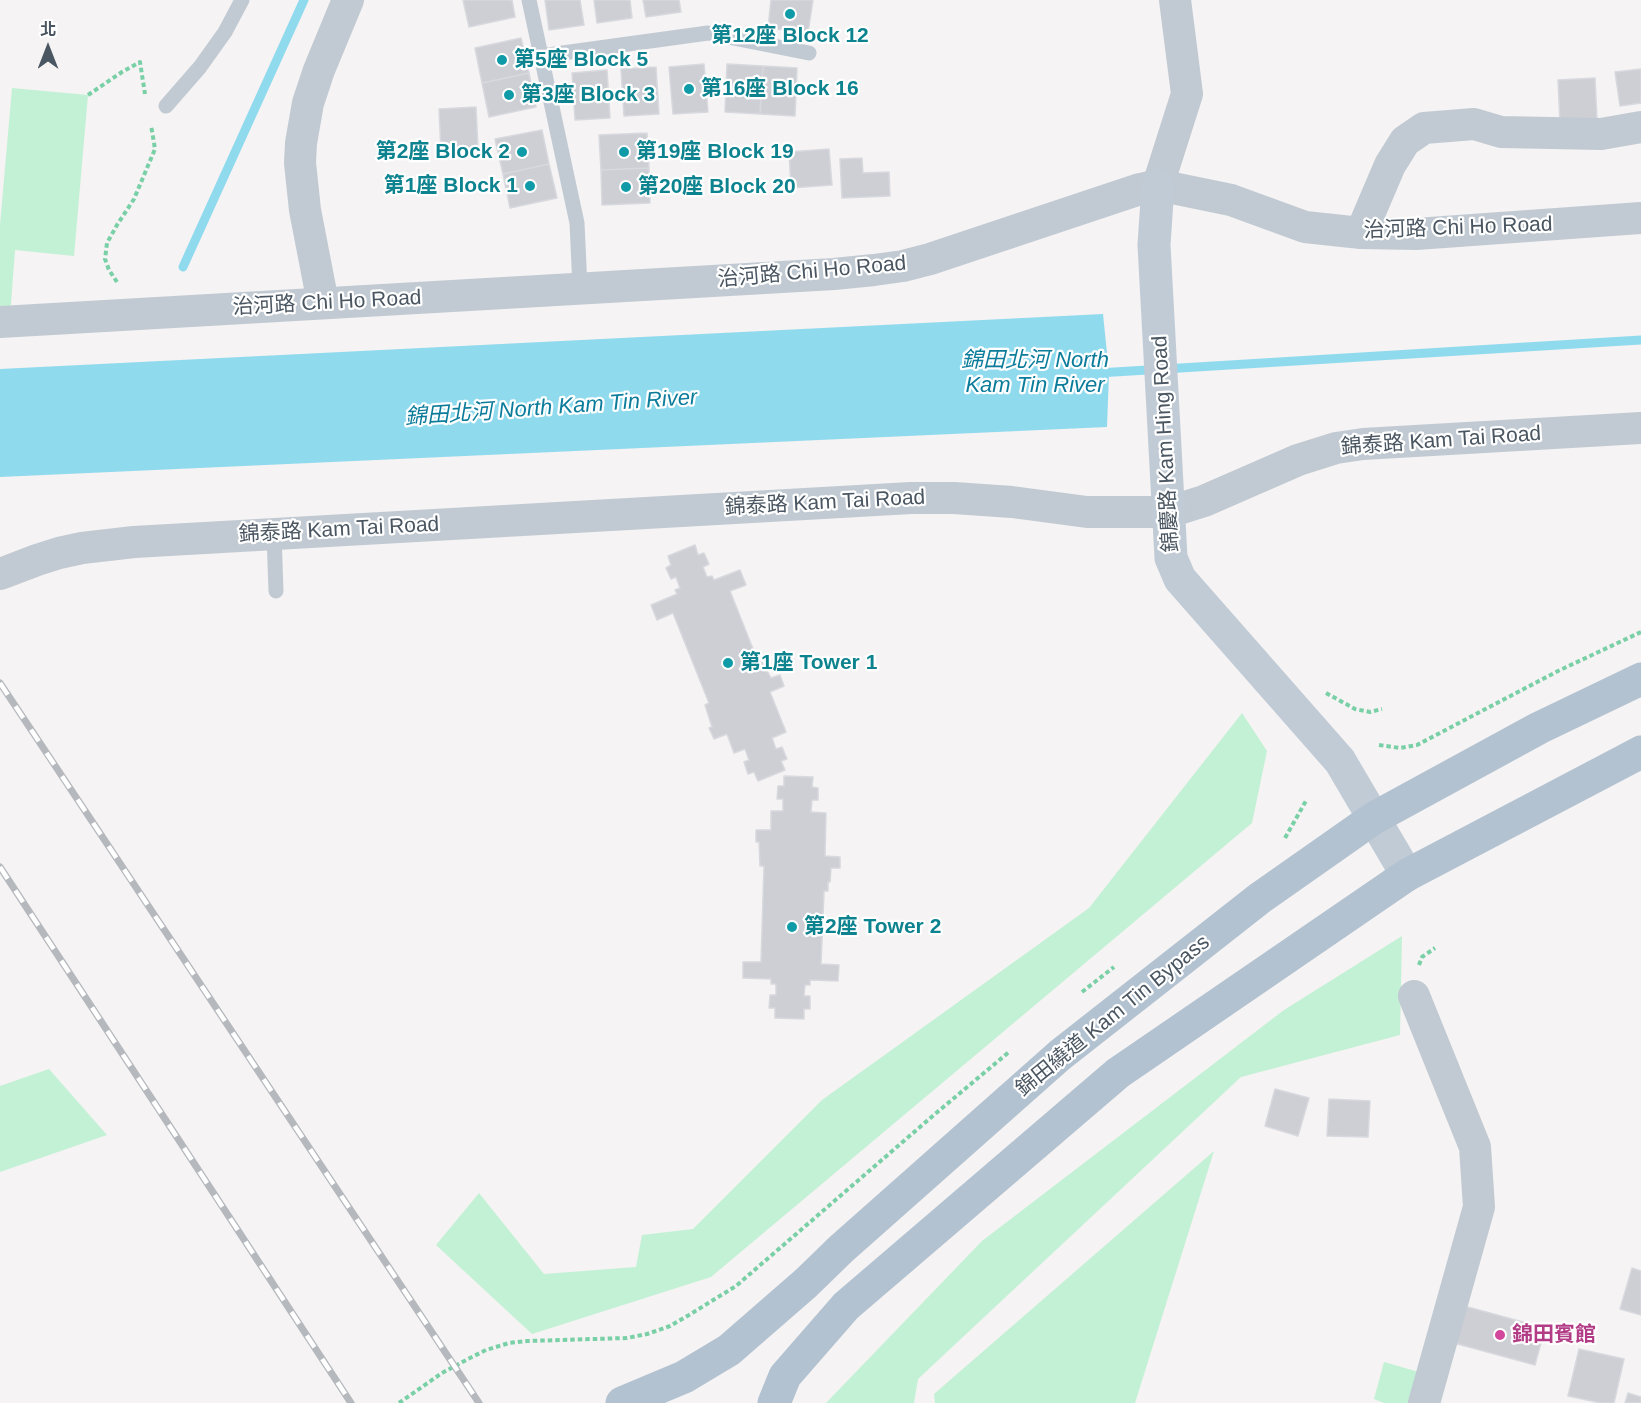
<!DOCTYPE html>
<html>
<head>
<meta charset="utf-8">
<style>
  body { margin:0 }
  #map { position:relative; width:1641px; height:1403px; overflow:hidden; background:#f5f3f3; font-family:Helvetica,"Noto Sans TC",sans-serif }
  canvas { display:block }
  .north { position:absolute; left:18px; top:18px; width:60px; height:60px; -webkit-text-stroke:4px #fff; paint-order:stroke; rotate:0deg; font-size:16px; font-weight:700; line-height:24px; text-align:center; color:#4a5661 }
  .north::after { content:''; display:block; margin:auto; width:21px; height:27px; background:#4a5661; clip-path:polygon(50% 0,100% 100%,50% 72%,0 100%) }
</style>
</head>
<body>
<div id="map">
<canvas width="1641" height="1403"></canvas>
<div class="north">北</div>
</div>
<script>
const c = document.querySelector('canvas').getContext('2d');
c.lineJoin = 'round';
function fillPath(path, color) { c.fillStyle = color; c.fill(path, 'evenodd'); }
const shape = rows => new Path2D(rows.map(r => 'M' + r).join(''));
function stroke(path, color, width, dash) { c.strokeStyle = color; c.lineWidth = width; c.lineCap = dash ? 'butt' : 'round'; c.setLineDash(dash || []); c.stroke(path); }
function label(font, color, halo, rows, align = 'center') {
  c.font = font + ' Helvetica,"Noto Sans TC",sans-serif'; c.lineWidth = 4.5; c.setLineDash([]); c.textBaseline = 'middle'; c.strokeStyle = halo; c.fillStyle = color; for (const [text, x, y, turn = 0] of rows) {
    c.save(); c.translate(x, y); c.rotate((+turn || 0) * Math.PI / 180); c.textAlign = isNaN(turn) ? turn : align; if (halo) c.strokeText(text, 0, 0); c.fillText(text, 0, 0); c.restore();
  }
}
fillPath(shape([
  [12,88,88,95,74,256,15,250,10,317,0,317,0,225],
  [1242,713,1267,751,1252,823,711,1277,532,1334,436,1245,479,1193,544,1274,636,1267,642,1235,693,1229,822,1100,1089,908],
  [1402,936,1400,1035,1241,1077,918,1379,914,1403,826,1403,982,1241,1284,1010],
  [49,1069,107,1135,0,1172,0,1086],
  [1214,1151,1135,1403,935,1403,934,1394],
  [1384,1362,1422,1373,1413,1403,1384,1403,1374,1399]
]), '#c3f1d5');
fillPath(shape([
  [1103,314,1109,373,1107,427,0,477,0,369]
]), '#90daee');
stroke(shape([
  [183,267,304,0],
  [1098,373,1641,340]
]), '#90daee', 9);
const building = shape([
  [463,0,512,0,515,17,469,27,463,0],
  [545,0,580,0,584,25,549,30,545,0],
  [594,0,630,0,632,18,597,23,594,0],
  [643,0,679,0,681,12,646,17,643,0],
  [771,0,813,0,808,33,768,28,771,0],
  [521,38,529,73,482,83,475,48,521,38],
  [704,64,708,112,673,114,669,67,704,64],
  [727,64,763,66,760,114,725,112,727,64],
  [763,66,797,68,795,116,760,114,763,66],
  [656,67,659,114,624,116,621,69,656,67],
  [1641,69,1641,103,1620,106,1615,72,1641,69],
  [607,70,610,118,575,120,572,73,607,70],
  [529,73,536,107,489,117,482,83,529,73],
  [1595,78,1597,120,1560,122,1558,80,1595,78],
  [476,107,478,149,441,151,439,109,476,107],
  [542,130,549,164,503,174,495,139,542,130],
  [647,133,649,168,601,170,599,135,647,133],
  [829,149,832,185,791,188,789,152,829,149],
  [862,158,863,173,889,172,890,196,842,198,840,159,862,158],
  [549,164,557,198,510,208,503,174,549,164],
  [649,168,650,203,602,205,601,170,649,168],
  [695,545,698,555,704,553,709,564,703,567,707,577,712,576,714,580,740,570,746,585,730,591,757,659,760,658,771,678,780,675,784,686,770,692,786,732,772,738,776,749,782,747,787,759,781,761,785,770,758,781,754,772,748,774,744,762,749,760,745,749,734,753,727,734,714,739,709,728,712,727,705,705,709,703,673,613,657,620,651,605,677,594,675,590,680,588,676,577,671,579,666,568,671,565,668,556,695,545],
  [784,776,813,777,812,787,818,788,818,800,812,800,811,812,826,813,825,856,840,857,840,868,831,868,830,882,828,882,828,891,824,891,821,964,839,965,838,981,810,980,810,985,805,985,804,996,810,996,810,1009,804,1009,804,1019,775,1018,775,1008,769,1008,770,995,776,995,776,984,771,984,771,979,743,978,743,962,761,962,764,866,760,866,759,842,756,842,756,830,771,830,771,811,783,811,783,799,777,799,778,786,784,786,784,776],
  [1275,1089,1309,1098,1298,1136,1265,1126,1275,1089],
  [1329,1099,1370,1101,1368,1137,1327,1136,1329,1099],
  [1632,1268,1641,1271,1641,1315,1620,1309,1632,1268],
  [1464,1306,1545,1328,1535,1365,1454,1343,1464,1306],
  [1579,1349,1624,1359,1614,1403,1601,1403,1568,1396,1579,1349],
  [1628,1393,1641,1397,1641,1403,1625,1403,1628,1393]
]);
fillPath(building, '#cdcfd5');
stroke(building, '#d7d9de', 1.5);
stroke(shape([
  [88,95,122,72,140,62,145,94],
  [117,282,109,270,105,259,107,243,117,225,134,199,155,149,151,125],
  [1326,693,1355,709,1370,712,1382,709],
  [1379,745,1400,748,1417,745,1558,671,1641,632],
  [1285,838,1307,799],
  [1419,965,1422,957,1435,948],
  [1082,992,1114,967],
  [399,1403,442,1373,468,1359,486,1350,509,1343,527,1341,627,1338,647,1334,670,1326,689,1315,736,1286,935,1114,1009,1052]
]), '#7ad0a6', 4, [4.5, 3]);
stroke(shape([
  [529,0,577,223,580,288],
  [541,56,708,33,809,53],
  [166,106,200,67,225,32,242,0],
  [274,534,276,591]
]), '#c1cad2', 15);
stroke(shape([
  [1158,185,1187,94,1175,0],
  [1361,233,1390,165,1405,141,1424,128,1474,124,1501,132,1601,134,1641,127],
  [323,303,305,210,300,163,301,143,308,103,319,70,348,0],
  [0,322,834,274,874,270,903,266,930,259,1140,189,1158,185,1231,200,1305,227,1361,233,1416,234,1641,218],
  [0,574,37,560,59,553,82,548,134,542,911,498,954,498,1012,502,1087,512,1169,512,1204,501,1298,460,1336,448,1363,444,1641,428],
  [1414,996,1475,1147,1479,1207,1424,1403]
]), '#c1cad2', 32);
stroke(shape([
  [1158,185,1154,245,1171,558,1180,579,1340,761,1407,875]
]), '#c1cbd6', 33);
stroke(shape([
  [622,1403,684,1377,729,1350,806,1283,841,1249,1060,1055,1260,898,1374,818,1539,728,1641,679],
  [774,1403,785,1376,846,1306,1118,1073,1407,875,1641,752]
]), '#b3c2d1', 33);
const rail = shape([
  [0,683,479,1403],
  [0,867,351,1403]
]);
stroke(rail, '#b5b8bd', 7);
stroke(rail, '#fff', 4.5, [14]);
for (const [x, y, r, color] of [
  [790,14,6,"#0f9aa8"],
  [502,60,6,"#0f9aa8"],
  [689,89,6,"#0f9aa8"],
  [509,95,6,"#0f9aa8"],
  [522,152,6,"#0f9aa8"],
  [624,152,6,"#0f9aa8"],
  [530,186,6,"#0f9aa8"],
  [626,187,6,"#0f9aa8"],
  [728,663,6,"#0f9aa8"],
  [792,927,6,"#0f9aa8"],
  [1500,1335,6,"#d1479c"]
]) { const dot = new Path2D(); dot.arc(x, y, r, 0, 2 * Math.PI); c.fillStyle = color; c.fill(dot); stroke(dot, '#fff', 2); }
label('bold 21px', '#0d838f', '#fff', [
  ["第12座 Block 12",790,36,"center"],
  ["第5座 Block 5",514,60],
  ["第16座 Block 16",701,89],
  ["第3座 Block 3",521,95],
  ["第2座 Block 2",510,152,"right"],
  ["第19座 Block 19",636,152],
  ["第1座 Block 1",518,186,"right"],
  ["第20座 Block 20",638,187],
  ["第1座 Tower 1",740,663],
  ["第2座 Tower 2",804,927]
], 'left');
label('21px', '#4a5661', '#fff', [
  ["治河路 Chi Ho Road",1458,228,-2],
  ["治河路 Chi Ho Road",812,272,-5],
  ["治河路 Chi Ho Road",327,303,-3],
  ["錦泰路 Kam Tai Road",1441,441,-4],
  ["錦慶路 Kam Hing Road",1166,444,-93],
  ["錦泰路 Kam Tai Road",825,503,-3],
  ["錦泰路 Kam Tai Road",339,530,-3],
  ["錦田繞道 Kam Tin Bypass",1113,1016,-39]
]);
label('bold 21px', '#b23c85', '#fff', [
  ["錦田賓館",1512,1335]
], 'left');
label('italic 22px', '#0c7c9b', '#fff', [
  ["錦田北河 North",1035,361],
  ["Kam Tin River",1035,386],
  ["錦田北河 North Kam Tin River",551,408,-4]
]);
</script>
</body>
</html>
